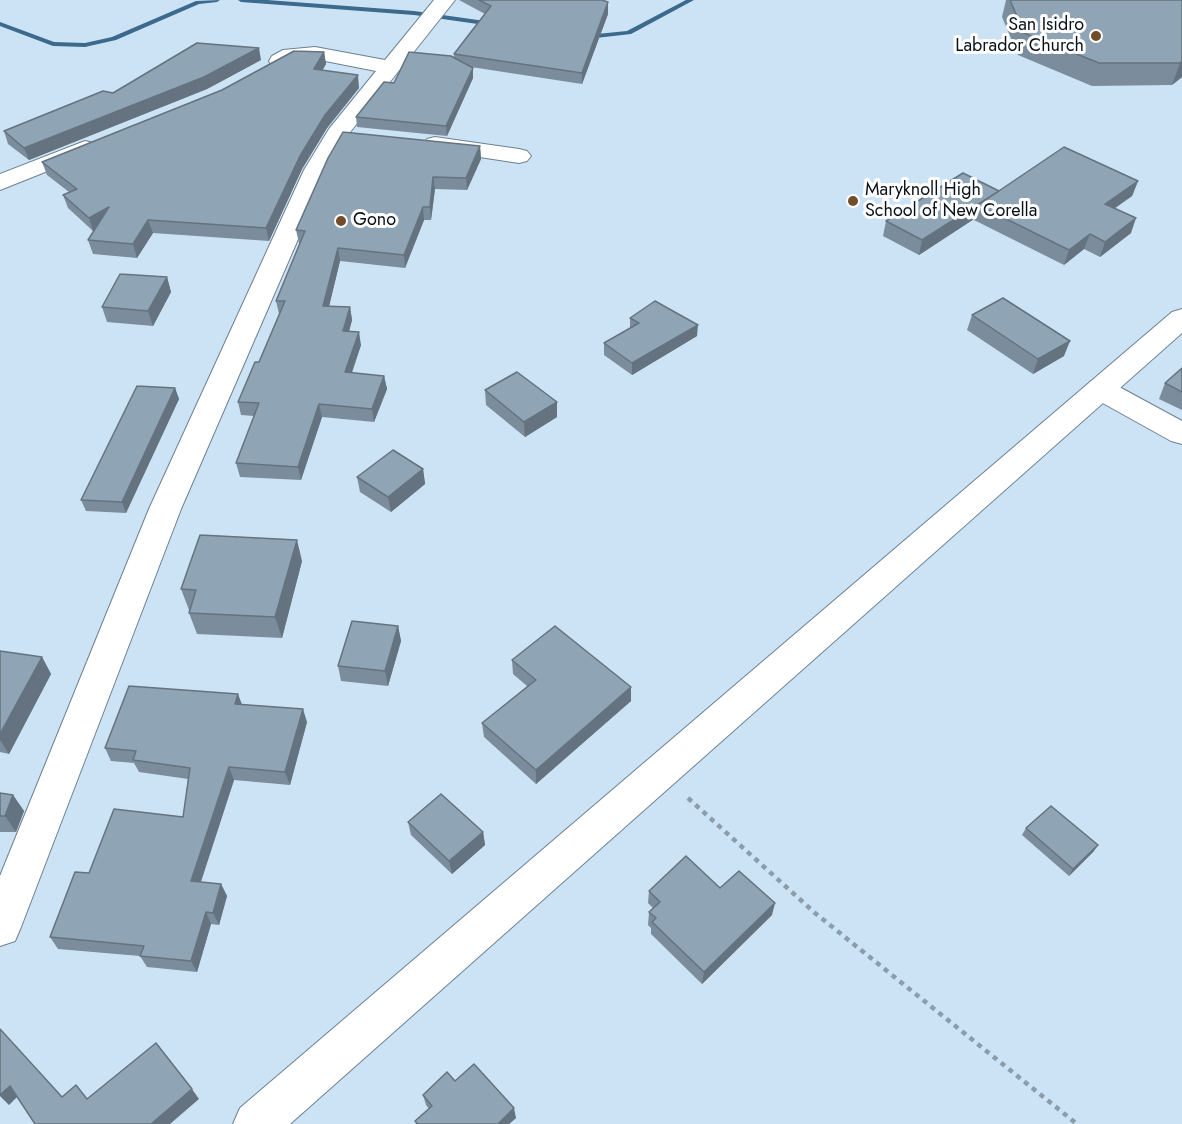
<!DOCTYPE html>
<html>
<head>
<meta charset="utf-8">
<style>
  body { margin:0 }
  canvas { display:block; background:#cce3f5 }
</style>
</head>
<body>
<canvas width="1182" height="1124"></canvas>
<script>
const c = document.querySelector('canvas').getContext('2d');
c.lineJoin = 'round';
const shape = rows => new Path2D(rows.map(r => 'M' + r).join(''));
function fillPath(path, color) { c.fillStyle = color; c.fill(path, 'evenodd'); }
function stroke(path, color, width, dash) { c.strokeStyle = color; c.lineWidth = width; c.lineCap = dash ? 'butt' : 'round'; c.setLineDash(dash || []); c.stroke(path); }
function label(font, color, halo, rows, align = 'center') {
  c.font = font + ' Jost,sans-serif'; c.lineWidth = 6; c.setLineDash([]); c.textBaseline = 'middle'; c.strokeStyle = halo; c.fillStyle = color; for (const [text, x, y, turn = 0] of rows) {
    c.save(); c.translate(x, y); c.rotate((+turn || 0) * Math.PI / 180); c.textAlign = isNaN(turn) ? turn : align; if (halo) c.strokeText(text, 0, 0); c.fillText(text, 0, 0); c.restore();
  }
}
fillPath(shape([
  [220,0,217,2,199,4,116,40,85,47,53,46,0,26,0,22,54,42,85,43,112,37,196,1,220,0],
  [238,0,267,0,414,11,492,22,495,24,492,26,414,15,241,2,238,0],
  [686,0,694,0,631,34,587,39,584,37,587,35,627,31,686,0]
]), '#3b6a8c');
const minor = shape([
  [434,0,455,0,347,136,328,170,181,509,21,927,15,941,0,946,0,876,149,509,304,170,329,129,376,71,315,59,296,61,280,68,272,66,269,61,272,56,283,50,315,47,385,60,434,0],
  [435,137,519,149,527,151,531,156,527,161,519,163,427,149,423,144,427,139,435,137],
  [85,141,93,143,97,148,93,153,0,190,0,174,85,141],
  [1100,379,1110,382,1182,421,1182,444,1171,441,1090,396,1085,389,1090,382,1100,379]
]);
const tertiary = shape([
  [1182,309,1182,333,290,1124,233,1124,240,1108,1172,312,1182,309]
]);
stroke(minor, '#6c8191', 2);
stroke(tertiary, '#6c8191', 2);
stroke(shape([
  [688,798,815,913,1077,1124]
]), '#8b9caa', 4.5, [5, 5]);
fillPath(minor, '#fff');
fillPath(tertiary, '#fff');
fillPath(shape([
  [459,0,602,0,608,14,582,84,471,67,473,78,447,136,357,127,356,117,394,83,454,58,454,54,485,14],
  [1006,0,1182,0,1182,77,1172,85,1092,86,1018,55,1002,17],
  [324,52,326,64,322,70,359,88,327,128,302,169,269,241,153,233,137,258,93,254,88,240,94,230,93,231,68,208,63,195,69,192,47,175,42,162],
  [261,60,207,89,29,160,8,144,4,131,113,93],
  [480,146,481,159,467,190,435,189,431,220,424,220,405,268,340,261,329,306,350,307,352,320,349,331,361,345,352,373,384,376,387,389,374,422,322,417,301,480,240,477,236,463,254,416,241,415,238,402,259,362,279,314,276,301,300,244,299,243,296,230],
  [1138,181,1132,196,1114,208,1131,233,1100,257,1084,249,1064,265,974,220,974,219,919,255,883,236,886,221,999,191],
  [167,277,171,292,153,326,107,322,102,307],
  [972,315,1064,356,1033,374,967,330],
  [630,318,697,336,632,375,604,355,604,343,630,329],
  [1182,368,1182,410,1159,399,1165,383],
  [175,388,179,399,126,513,86,511,81,500],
  [485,390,557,417,525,437,486,405],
  [423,469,425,484,391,512,360,492,357,477],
  [302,561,282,638,197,634,189,613,190,611,189,610,181,589],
  [398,626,401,641,388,686,341,681,338,666],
  [0,651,42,657,51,674,9,754,0,752],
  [512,660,631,701,536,784,484,737,482,723,527,686,513,674],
  [242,704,307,722,290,785,234,780,201,882,221,884,227,896,219,925,211,924,197,972,147,967,140,956,58,949,50,937,89,873,183,817,188,779,139,772,134,763,111,761,105,748],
  [0,793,13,795,24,811,16,832,0,832],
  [408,822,483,832,485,845,452,874,411,835],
  [1026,828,1094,851,1069,876,1022,835],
  [720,888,772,915,702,984,651,934,651,928,648,925,649,912,653,908,648,903,649,891],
  [455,1081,516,1118,509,1124,416,1124,415,1121,429,1109,426,1105,423,1095]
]), '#7b8d9c');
fillPath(shape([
  [608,2,608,14,582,84,582,73],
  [259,48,261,60,207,89,29,160,24,148],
  [324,52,326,64,316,82,314,69],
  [1182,61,1182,77,1172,85,1180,63],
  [473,68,473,78,447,136,446,126],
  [358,75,359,88,327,128,302,169,269,241,266,228,300,156,325,115],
  [480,146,481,159,467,190,466,178],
  [433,177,435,189,431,220,430,207],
  [1138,181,1132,196,1100,219,1105,204],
  [999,191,978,205,974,219,919,255,922,240],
  [109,207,113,220,93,231,89,218],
  [423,207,424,220,405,268,404,255],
  [1136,218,1131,233,1100,257,1105,242],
  [148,220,153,233,137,258,133,244],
  [1090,234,1084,249,1064,265,1069,250],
  [338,248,340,261,326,319,323,306],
  [167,277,171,292,153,326,148,311],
  [350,307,352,320,346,344,343,331],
  [698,325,697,336,632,375,632,363],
  [359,332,361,345,347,386,345,372],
  [1070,341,1064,356,1033,374,1038,359],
  [384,376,387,389,374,422,372,409],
  [175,388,179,399,126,513,122,502],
  [557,402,557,417,525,437,524,422],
  [319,404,322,417,301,480,298,467],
  [423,469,425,484,391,512,388,497],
  [297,540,302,561,282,638,275,617],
  [398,626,401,641,388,686,385,671],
  [42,657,51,674,9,754,0,740,0,734],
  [631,687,631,701,536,784,536,770],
  [238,694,243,707,235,704],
  [303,709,307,722,290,785,285,772],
  [229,767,234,780,197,893,191,881],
  [13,795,24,811,16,832,5,816],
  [483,832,485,845,452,874,449,861],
  [1098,845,1094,851,1069,876,1073,869],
  [221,884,227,896,219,925,213,913],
  [775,903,772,915,702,984,704,972],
  [206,912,211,924,197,972,191,961],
  [10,1086,19,1095,9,1105,0,1096,0,1095],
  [192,1089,199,1099,170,1124,151,1124],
  [514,1108,516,1118,509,1124,498,1124]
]), '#64737f');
const building = shape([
  [479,0,602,0,608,2,582,73,454,54,491,6,479,0],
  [1010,0,1182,0,1182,61,1180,63,1099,63,1024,33,1010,0],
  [197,43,259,48,204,77,24,148,4,131,103,91,113,93,197,43],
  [294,51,324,52,314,69,358,75,325,115,300,156,266,228,148,220,133,244,88,240,109,207,89,218,63,195,77,189,42,162,222,90,294,51],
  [409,52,451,56,473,68,446,126,356,117,384,82,394,83,409,52],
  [343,132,480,146,466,178,433,177,430,207,423,207,404,255,338,248,323,306,350,307,343,331,359,332,345,372,384,376,372,409,319,404,298,467,236,463,259,403,238,402,255,362,259,362,285,301,276,301,305,231,296,230,328,158,343,132],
  [1064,147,1138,181,1105,204,1136,218,1105,242,1090,234,1069,250,978,205,1064,147],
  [963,173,999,191,922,240,886,221,963,173],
  [120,274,167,277,148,311,102,307,120,274],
  [1003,298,1070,341,1038,359,972,315,1003,298],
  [655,301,698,325,632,363,604,343,639,323,630,318,655,301],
  [1182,368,1182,392,1165,383,1182,368],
  [517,372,557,402,524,422,485,390,517,372],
  [137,386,175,388,122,502,81,500,137,386],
  [393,450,423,469,388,497,357,477,393,450],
  [200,535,297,540,275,617,189,613,196,590,181,589,200,535],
  [352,621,398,626,385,671,338,666,352,621],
  [555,626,631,687,536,770,482,723,536,680,512,660,555,626],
  [0,651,42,657,0,734,0,651],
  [129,686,238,694,235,704,303,709,285,772,229,767,191,881,221,884,213,913,206,912,191,961,140,956,144,946,50,937,75,872,89,873,114,809,183,817,190,768,133,760,136,751,105,748,129,686],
  [0,793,13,795,5,816,0,816,0,793],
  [441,794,483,832,449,861,408,822,441,794],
  [1051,806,1098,845,1073,869,1026,828,1051,806],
  [686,856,720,888,739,871,775,903,704,972,652,922,656,918,649,912,660,902,649,891,686,856],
  [0,1029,62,1097,76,1085,87,1099,156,1043,192,1089,151,1124,35,1124,10,1086,0,1095,0,1029],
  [474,1064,514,1108,498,1124,418,1124,415,1121,432,1106,423,1095,447,1072,455,1081,474,1064]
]);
fillPath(building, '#8fa4b5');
stroke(building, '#64737f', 1.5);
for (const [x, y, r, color] of [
  [1096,36,6,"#734c29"],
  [853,201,6,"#734c29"],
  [341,221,6,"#734c29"]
]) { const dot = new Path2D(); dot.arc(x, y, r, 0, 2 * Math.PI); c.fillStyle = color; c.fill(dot); stroke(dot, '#fff', 2); }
label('18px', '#0a1218', '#fff', [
  ["San Isidro",1084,26,"right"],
  ["Labrador Church",1084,47,"right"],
  ["Maryknoll High",865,191],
  ["School of New Corella",865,212],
  ["Gono",353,221]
], 'left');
</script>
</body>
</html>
